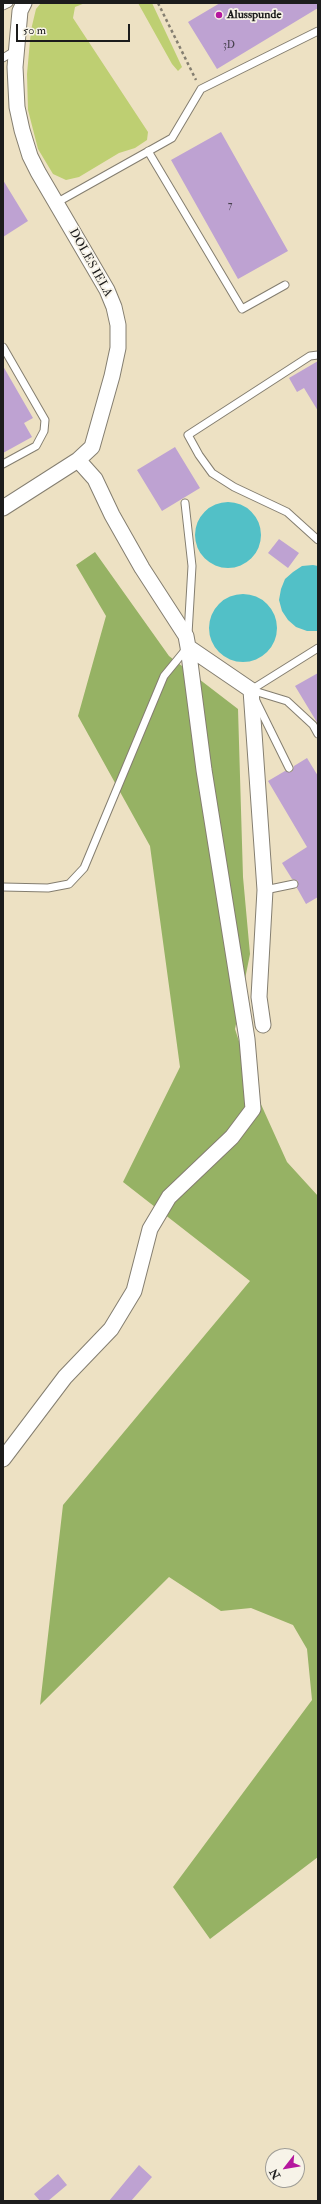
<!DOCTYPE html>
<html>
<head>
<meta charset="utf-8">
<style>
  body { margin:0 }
  #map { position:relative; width:321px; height:2204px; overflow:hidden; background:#ede1c3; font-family:"IM FELL Double Pica",serif }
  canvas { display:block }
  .frame { position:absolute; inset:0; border:4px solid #1c1c1c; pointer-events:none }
  .north { position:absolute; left:265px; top:2148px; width:40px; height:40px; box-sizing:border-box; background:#f7f3e8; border:1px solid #9f9d96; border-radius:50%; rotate:239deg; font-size:11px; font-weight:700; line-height:16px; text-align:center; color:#1c1c1c }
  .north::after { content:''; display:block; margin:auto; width:14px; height:18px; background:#b5179e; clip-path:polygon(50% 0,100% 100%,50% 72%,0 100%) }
  .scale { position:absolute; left:16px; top:24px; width:114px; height:18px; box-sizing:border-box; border:2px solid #1c1c1c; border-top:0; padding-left:5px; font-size:12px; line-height:14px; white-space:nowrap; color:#1c1c1c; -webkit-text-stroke:3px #f7f3e8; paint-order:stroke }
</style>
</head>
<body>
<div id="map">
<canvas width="321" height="2204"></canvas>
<div class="frame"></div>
<div class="north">N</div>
<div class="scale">50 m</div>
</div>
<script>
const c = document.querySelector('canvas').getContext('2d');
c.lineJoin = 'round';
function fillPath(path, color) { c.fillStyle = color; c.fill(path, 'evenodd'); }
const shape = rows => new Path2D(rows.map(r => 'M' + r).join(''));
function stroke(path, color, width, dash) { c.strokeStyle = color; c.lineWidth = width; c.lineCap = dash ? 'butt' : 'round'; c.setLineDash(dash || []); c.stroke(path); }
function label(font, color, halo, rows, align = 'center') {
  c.font = font + ' "IM FELL Double Pica",serif'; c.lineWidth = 3.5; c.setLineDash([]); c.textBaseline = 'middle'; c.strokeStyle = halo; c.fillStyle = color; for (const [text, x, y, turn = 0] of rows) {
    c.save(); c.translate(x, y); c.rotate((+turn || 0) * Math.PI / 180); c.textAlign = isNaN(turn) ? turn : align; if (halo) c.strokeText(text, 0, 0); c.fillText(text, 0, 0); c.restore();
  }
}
fillPath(shape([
  [41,3,85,3,75,7,73,18,148,132,147,140,135,148,119,153,79,177,66,180,53,174,38,149,28,110,27,74,31,30,36,9],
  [138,3,152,3,182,67,178,71,172,64]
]), '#becf72');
fillPath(shape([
  [95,552,169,656,238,709,243,877,250,954,235,1029,255,1091,287,1162,318,1196,318,1857,210,1939,173,1887,312,1700,307,1649,293,1625,251,1608,221,1611,169,1577,40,1705,63,1505,250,1281,123,1182,180,1067,150,846,78,716,106,616,76,565]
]), '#96b264');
fillPath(shape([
  '195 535a33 33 0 1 1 66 0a33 33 0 1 1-66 0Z',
  [313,565,318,566,318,631,307,631,296,627,288,620,282,611,279,600,281,589,285,579,293,572,302,566],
  '209 628a34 34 0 1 1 68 0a34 34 0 1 1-68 0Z'
]), '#52c0c7');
fillPath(shape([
  [220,3,318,3,318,8,217,69,188,22],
  [221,132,288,251,238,279,171,160],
  [3,180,28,221,3,237],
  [318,361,318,411,304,388,297,392,289,378],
  [3,366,33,418,24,423,32,437,3,453],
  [175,447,200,488,162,511,137,470],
  [279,539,299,553,288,568,268,553],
  [318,673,318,724,295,686],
  [307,758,318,776,318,897,306,904,297,888,298,881,292,879,282,863,307,847,268,781,285,771,292,772,294,766],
  [139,2165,152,2177,131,2201,109,2201],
  [58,2174,67,2185,48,2201,40,2201,34,2194]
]), '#bea2d2');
const lane = shape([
  [3,6,9,3],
  [3,58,16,50],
  [148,151,242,309,285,285],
  [56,203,172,138,201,89,318,31],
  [3,347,45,420,44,431,36,446,3,464],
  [318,355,310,356,188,435,199,455,212,473,234,487,287,512,318,540],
  [185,503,192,566,188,634],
  [251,690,287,701,313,725,318,734],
  [251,690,318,648],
  [255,699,289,768],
  [3,887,48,888,69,884,84,868,164,676,187,648],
  [265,890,294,884]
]);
const street = shape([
  [78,460,95,479,112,515,142,568,186,636,188,647,251,690,265,890,259,997,263,1025],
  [3,508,78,460,92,447,112,376,118,348,118,325,114,307,107,290,38,172,30,156,22,130,17,107,15,67,20,11,24,3],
  [3,1459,65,1377,111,1329,134,1291,150,1229,169,1197,232,1137,253,1109,247,1039,204,770,188,647]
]);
stroke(lane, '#847e70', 9);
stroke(street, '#847e70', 17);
stroke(shape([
  [158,3,196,80]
]), '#847e70', 2.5, [3, 3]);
stroke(lane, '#fff', 7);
stroke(street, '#fff', 15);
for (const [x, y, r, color] of [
  [219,15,4,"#b5179e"]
]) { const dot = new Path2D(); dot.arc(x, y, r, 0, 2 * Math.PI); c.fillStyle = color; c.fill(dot); stroke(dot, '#f7f3e8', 1.5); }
label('10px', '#443e4a', null, [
  ["3D",229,46],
  ["7",230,206]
]);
label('bold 12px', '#1c1c1c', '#f7f3e8', [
  ["Alusspunde",227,15]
], 'left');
label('12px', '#1c1c1c', '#f7f3e8', [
  ["DOLES IELA",90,263,61]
]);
</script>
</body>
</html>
